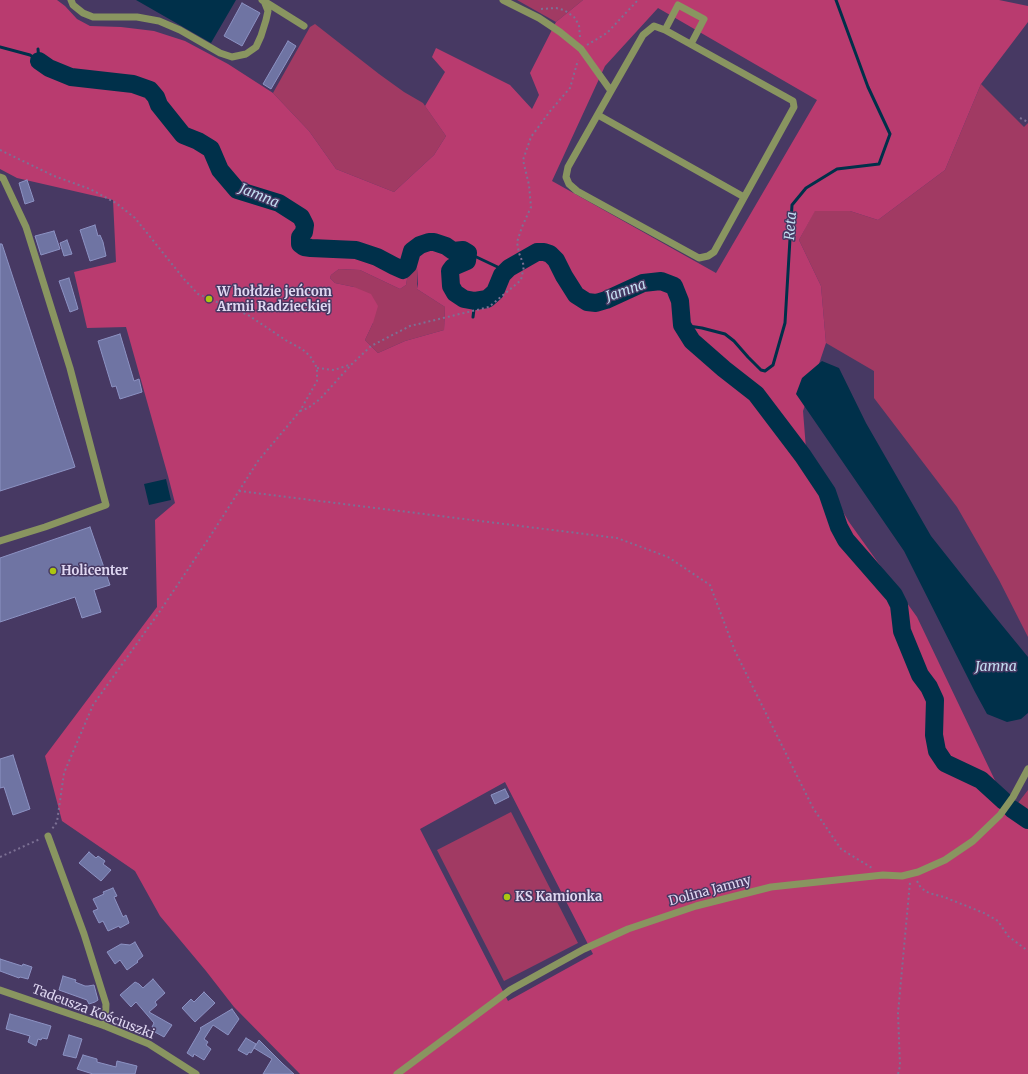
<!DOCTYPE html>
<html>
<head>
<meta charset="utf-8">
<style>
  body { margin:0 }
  canvas { display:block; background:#473963 }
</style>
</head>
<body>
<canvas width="1028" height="1074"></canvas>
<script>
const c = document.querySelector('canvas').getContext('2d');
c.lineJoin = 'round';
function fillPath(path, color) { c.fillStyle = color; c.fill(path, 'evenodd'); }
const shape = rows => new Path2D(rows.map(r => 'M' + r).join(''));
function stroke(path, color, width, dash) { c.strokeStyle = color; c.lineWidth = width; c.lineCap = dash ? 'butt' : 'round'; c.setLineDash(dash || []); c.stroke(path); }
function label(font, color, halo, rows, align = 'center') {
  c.font = font + ' Merriweather,serif'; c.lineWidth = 3; c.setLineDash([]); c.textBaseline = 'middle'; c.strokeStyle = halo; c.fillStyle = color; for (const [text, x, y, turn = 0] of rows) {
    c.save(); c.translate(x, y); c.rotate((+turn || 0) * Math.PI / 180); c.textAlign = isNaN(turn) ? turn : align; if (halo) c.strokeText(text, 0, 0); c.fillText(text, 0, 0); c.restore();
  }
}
fillPath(shape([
  [517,0,583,0,556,22],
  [315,24,379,74,404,92,423,103,446,136,434,155,394,192,336,169,309,131,273,93,310,27],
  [981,84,1024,127,1028,123,1028,637,999,580,957,507,874,398,874,371,826,343,821,286,799,240,815,210,850,211,878,220,945,170],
  [417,266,417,289,445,307,444,330,405,341,378,353,365,340,373,323,354,287,335,283,330,278,331,275,339,269,360,270,400,289,406,285,408,273],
  [1028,790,1028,812,1018,803],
  [511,812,578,943,504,981,437,850]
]), '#a13a63');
fillPath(shape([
  [0,0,57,0,65,6,77,19,90,26,121,27,154,31,185,41,228,64,273,93,309,131,336,169,394,192,434,155,446,136,425,106,445,72,432,57,436,48,510,85,532,109,539,95,530,73,556,22,583,0,999,0,1028,6,1028,22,981,84,945,170,878,220,850,211,815,211,799,240,821,286,826,343,803,411,806,449,849,522,917,617,1012,816,1028,827,1028,1074,300,1074,234,1007,206,971,160,916,135,871,62,821,45,756,157,607,155,520,175,503,168,476,126,327,87,328,74,272,116,262,113,200,17,178,0,169],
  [658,8,817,100,716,273,552,181,605,66],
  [417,267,418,284,417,289,445,307,444,330,405,341,378,353,365,340,373,323,378,306,371,294,354,287,335,283,330,278,331,275,339,269,360,270,400,289,406,285,408,273],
  [505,782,593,954,508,1001,420,829]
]), '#b93b6f');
fillPath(shape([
  [136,0,236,0,211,43],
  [822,361,839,368,866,423,931,536,992,613,1028,657,1028,713,1021,719,1007,722,987,714,975,692,904,551,796,394,802,378],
  [166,479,171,500,149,505,144,484]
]), '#00304a');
stroke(shape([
  [0,47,30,55,39,61],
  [38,49,39,61],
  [468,253,506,271],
  [473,317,475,301],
  [682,325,702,328,725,334,734,341,748,357,761,370,765,371,773,365,785,323,792,205,806,188,837,169,879,164,890,134,868,87,836,0]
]), '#00304a', 3);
stroke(shape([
  [39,61,49,68,71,77,133,84,150,90,156,97,159,105,183,135,198,141,211,149,220,170,237,190,279,203,301,217,305,225,304,232,300,237,300,244,304,247,311,248,356,250,377,257,394,266,403,270,408,265,412,251,420,245,429,242,434,242,446,246,453,251,463,250,468,253,467,261,453,267,450,271,451,286,455,293,464,299,475,301,487,299,495,292,502,275,509,268,537,252,544,252,550,254,556,260,564,276,576,295,587,302,596,303,606,300,643,283,661,281,674,286,680,301,682,325,692,341,724,369,756,394,803,456,827,492,839,527,846,540,894,595,899,605,902,631,920,675,929,687,935,700,934,735,937,751,945,763,981,780,1004,801],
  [1012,809,1028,820]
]), '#00304a', 18);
const building = shape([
  [242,3,260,13,242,46,224,36,242,3],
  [288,41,296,46,271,89,263,84,288,41],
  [27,180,34,201,25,204,19,183,27,180],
  [95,225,98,236,100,235,103,242,106,256,90,261,80,230,95,225],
  [54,231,60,249,41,255,35,236,54,231],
  [67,240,72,254,64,256,60,243,67,240],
  [0,244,2,244,75,467,0,491,0,244],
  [69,278,78,309,70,312,59,281,69,278],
  [120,334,134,381,139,379,142,392,120,399,116,386,112,387,98,341,120,334],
  [90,527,110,585,94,590,101,612,82,618,75,597,0,622,0,558,90,527],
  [13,755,30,809,13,815,4,787,0,788,0,759,13,755],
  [505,789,509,797,495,804,491,795,505,789],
  [89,852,96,858,98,856,105,861,103,864,111,870,101,881,79,863,89,852],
  [113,888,117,896,114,897,123,917,126,915,129,923,120,928,119,926,108,931,103,921,99,923,93,911,98,909,93,899,104,894,103,892,113,888],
  [135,942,143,956,137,961,138,962,127,970,120,960,115,964,107,952,121,944,130,945,135,942],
  [0,959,22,966,23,964,32,967,28,979,20,977,19,978,0,971,0,959],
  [63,976,76,980,75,982,85,986,88,986,94,985,98,1000,95,1002,89,1004,87,1000,59,990,63,976],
  [153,979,165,993,155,1002,157,1005,149,1012,172,1025,164,1037,153,1031,155,1029,152,1027,154,1023,136,1002,131,1007,120,995,135,982,139,984,143,988,153,979],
  [204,992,215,1003,195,1022,182,1008,191,999,194,1002,204,992],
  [232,1009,239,1019,228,1035,213,1025,204,1039,208,1042,206,1045,211,1049,204,1060,194,1054,193,1057,187,1053,201,1029,200,1028,232,1009],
  [10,1014,51,1026,47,1039,42,1038,41,1040,38,1039,36,1046,28,1042,30,1036,6,1029,10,1014],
  [69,1035,82,1039,76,1058,63,1055,69,1035],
  [246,1038,256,1044,254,1048,259,1040,283,1064,294,1074,263,1074,272,1059,254,1048,251,1053,249,1052,247,1055,238,1050,246,1038],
  [83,1055,97,1059,97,1062,116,1067,117,1061,137,1066,135,1074,93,1074,77,1069,83,1055]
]);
fillPath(building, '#6f74a3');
stroke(building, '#8c92c3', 1);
stroke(shape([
  [541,9,556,8,564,10,574,17,579,25,580,38],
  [587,45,607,33,638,0],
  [1020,118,1028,122],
  [0,150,54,176,90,189,116,203,135,218,184,279,198,294,248,315,287,341,302,349,310,356,317,368,317,381,300,411,280,435,258,461,211,535,158,614,93,705,64,773,57,822,52,829],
  [317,368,334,370,352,364,371,346,410,326,489,307,521,280,524,266,519,253,517,242,522,227,531,207,529,185,523,160,531,137,551,110,570,88,578,60],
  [300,411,308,408,320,399,351,365],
  [239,491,617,538,668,557,710,585,735,651,813,808,841,849,872,868],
  [0,857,40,839],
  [917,881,921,888,929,893,944,897,984,913,998,921,1008,936,1028,951],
  [898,1074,900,1066,898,1013,910,882]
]), '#7c7094', 2, [2, 3]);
stroke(shape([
  [71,0,73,5,83,13,93,17,137,17,159,21,180,30,220,53,232,57,246,54,256,47,261,36,266,20,268,11,264,1,262,0],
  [503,0,539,18,560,32,581,49,611,91,643,35,654,26,665,30,793,101,794,107,714,252,708,256,699,258,577,191,569,184,566,177,568,167,611,91],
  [264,1,304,26],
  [665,30,678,5,704,19,691,44],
  [598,115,744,197],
  [0,177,3,178,26,227,70,368,106,505,45,527,0,541],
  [48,836,84,934,106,1004,105,1026],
  [0,990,105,1026,149,1044,196,1074],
  [397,1074,510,990,584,949,628,929,696,906,771,887,883,875,902,876,918,872,945,860,973,841,1000,815,1013,797,1028,769]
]), '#899560', 7);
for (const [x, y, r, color] of [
  [209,299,4,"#acc611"],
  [53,571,4,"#acc611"],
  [507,897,4,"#acc611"]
]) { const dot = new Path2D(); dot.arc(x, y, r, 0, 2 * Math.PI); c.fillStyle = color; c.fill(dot); stroke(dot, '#473963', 1.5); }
label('bold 13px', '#dfd7f1', '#473963', [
  ["W hołdzie jeńcom",217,292],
  ["Armii Radzieckiej",217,307],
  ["Holicenter",61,571],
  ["KS Kamionka",515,897]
], 'left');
label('13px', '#dfd7f1', '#473963', [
  ["Dolina Jamny",710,891,-15],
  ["Tadeusza Kościuszki",93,1012,21]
]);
label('italic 14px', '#c2def1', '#473963', [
  ["Jamna",259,196,22],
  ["Reta",791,226,-86],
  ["Jamna",626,291,-19],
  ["Jamna",996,667]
]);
</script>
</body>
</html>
